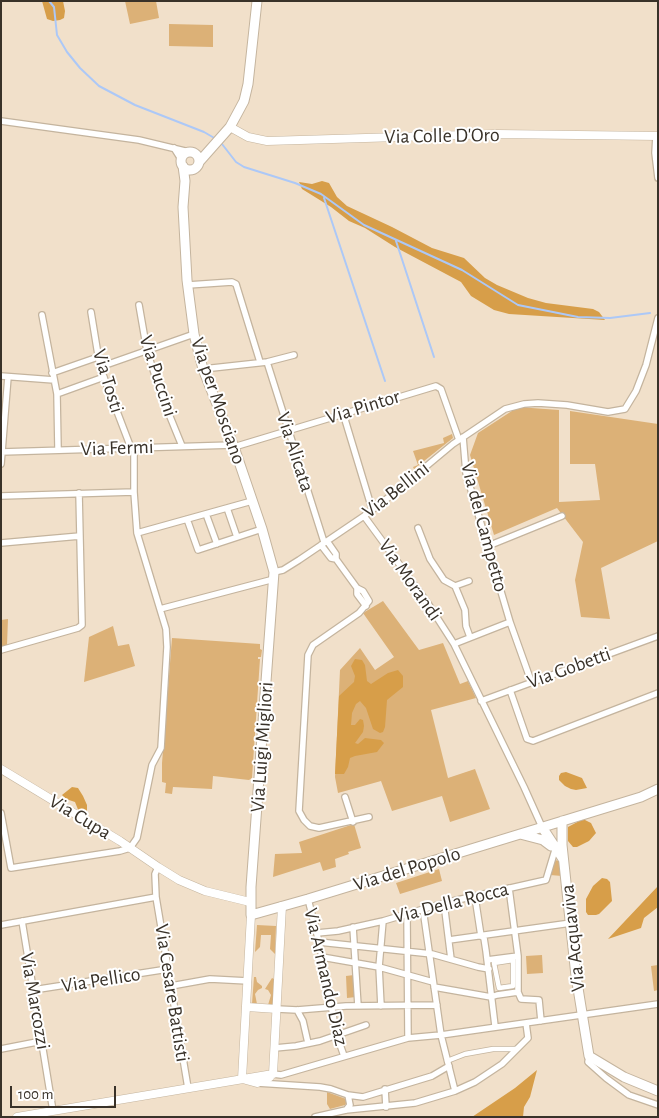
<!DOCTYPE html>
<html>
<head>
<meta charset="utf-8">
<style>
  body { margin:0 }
  #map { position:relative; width:659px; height:1118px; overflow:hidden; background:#f1e0ca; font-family:"Alegreya Sans",sans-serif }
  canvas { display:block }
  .frame { position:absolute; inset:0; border:2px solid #393229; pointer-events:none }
  .scale { position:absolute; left:10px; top:1086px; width:106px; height:22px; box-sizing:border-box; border:2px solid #393229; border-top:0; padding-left:6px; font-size:15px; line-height:18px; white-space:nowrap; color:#393229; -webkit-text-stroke:4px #fff; paint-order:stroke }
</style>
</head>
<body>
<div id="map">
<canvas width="659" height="1118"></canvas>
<div class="frame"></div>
<div class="scale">100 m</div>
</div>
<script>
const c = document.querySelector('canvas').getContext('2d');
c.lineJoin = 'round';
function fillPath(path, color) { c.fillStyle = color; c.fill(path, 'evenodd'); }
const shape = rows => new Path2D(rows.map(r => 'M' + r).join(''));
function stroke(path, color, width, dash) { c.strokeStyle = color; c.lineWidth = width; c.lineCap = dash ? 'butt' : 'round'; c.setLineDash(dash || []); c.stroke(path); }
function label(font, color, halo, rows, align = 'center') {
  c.font = font + ' "Alegreya Sans",sans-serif'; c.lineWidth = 4; c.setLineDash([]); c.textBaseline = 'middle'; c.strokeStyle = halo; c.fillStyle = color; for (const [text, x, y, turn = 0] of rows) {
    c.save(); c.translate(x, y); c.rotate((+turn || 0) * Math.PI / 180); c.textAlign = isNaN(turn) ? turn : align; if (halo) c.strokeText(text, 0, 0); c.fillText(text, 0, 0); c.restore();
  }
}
fillPath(shape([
  [125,1,156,1,159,18,130,24],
  [169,24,213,25,213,47,169,46],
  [518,407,559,410,559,502,600,500,595,464,570,464,570,411,658,424,658,541,601,568,610,619,581,617,575,580,583,542,557,508,494,535,470,455,478,433],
  [452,434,453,438,414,469,413,467,418,465,413,451,444,443,443,438],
  [383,601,419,650,443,643,460,684,468,681,476,698,431,710,448,778,475,769,490,809,450,822,442,796,392,811,381,781,338,793,335,777,340,670,360,648,375,670,394,657,363,613],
  [8,619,7,645,1,647,1,620],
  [113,626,118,646,129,644,135,666,84,682,89,637],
  [172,638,260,644,260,649,262,650,261,657,258,657,258,659,260,659,252,778,249,780,213,776,212,789,173,787,172,794,165,793,166,783,162,782,162,763],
  [354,824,361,848,348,852,349,854,335,859,336,867,323,871,320,862,273,877,275,854,302,853,299,842],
  [555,860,559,861,562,876,550,875],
  [439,869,442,881,400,894,396,883],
  [257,925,276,926,275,954,270,949,271,935,261,935,260,947,255,952],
  [542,955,543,973,527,974,526,956],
  [658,965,658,990,654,991,651,966],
  [354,975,356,997,347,998,346,976],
  [254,977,256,977,257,982,262,986,262,988,258,990,255,994,257,1004,252,1004],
  [272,978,274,979,273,1005,268,1005,271,995,268,990,265,989],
  [327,1092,346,1099,347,1102,345,1105,330,1109,327,1104]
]), '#dcb177');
fillPath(shape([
  [42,1,63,1,65,11,64,18,60,20,53,21,47,19],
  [322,181,329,183,337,197,347,206,392,227,432,248,464,258,485,278,497,285,528,298,546,303,593,309,599,312,605,320,509,314,494,310,471,296,461,282,395,247,365,228,349,221,331,207,302,189,299,182,312,184],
  [355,659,362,660,365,665,367,681,371,684,388,673,398,670,403,676,403,687,387,700,385,727,383,732,380,733,373,729,366,708,360,701,356,704,352,713,351,725,355,725,360,719,363,720,364,726,363,732,355,743,358,744,365,738,381,740,384,743,377,752,355,756,350,758,348,767,344,774,335,774,339,696,354,682,355,676,351,666],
  [566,772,582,778,587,788,576,790,571,789,565,786,559,780,559,776,561,773],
  [72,787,78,788,83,796,87,805,87,811,85,813,79,812,75,802,66,799,62,795],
  [581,820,585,820,591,823,596,833,589,841,577,847,573,847,568,841,568,827],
  [602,878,607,879,610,882,612,901,599,914,596,915,588,915,586,912,586,899,593,886],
  [658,886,658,907,644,918,641,928,608,939],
  [537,1070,530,1097,524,1107,523,1117,472,1117,515,1088]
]), '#d79e49');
stroke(shape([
  [49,1,54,7,57,35,67,52,80,68,99,86,135,105,204,132,216,139],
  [222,144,236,162,244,167,295,183,321,194,364,225,462,270,518,305,578,317,610,318,650,313],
  [324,198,385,381],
  [396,241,434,357]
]), '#acc8f7', 2);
const pedestrian = shape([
  [513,960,513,986,499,988,494,963,513,960],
  [447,1061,465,1054,493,1049,516,1049]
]);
const minor = shape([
  [1,121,139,140,189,152],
  [656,136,655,153,658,178],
  [174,148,181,159],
  [188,285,232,282,236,284,260,362],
  [139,305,147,351,162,397,182,446],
  [91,312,100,367,131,448],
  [42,315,57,394,58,449],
  [267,362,324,542],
  [100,367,194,334],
  [203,369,267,362,294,355],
  [52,373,98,357],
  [1,376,54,380],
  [57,394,104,377],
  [343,413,372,509],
  [463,437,466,473,510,622,454,644,524,787,542,827],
  [234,447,436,386,441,389,459,440],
  [1,452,233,445],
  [1,464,8,377],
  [1,496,134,492],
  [227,508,237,537],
  [206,514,217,544],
  [364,516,427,602,454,644],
  [187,519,198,550,262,529],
  [418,528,430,559,444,580,455,586,469,581],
  [137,533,252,501],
  [327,541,336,554,336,559],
  [1,543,80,536],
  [321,545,331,558,336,559,357,588,363,591,369,601,359,613,313,645,308,655,299,811,304,820,310,826,319,828,369,817],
  [488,546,562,516],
  [274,572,283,570,299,560,364,516,393,494,453,444,505,409,524,404,538,403,567,405,608,412,625,409,636,391,646,365,658,318],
  [455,586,465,610,466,626,470,637],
  [357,588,357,594,366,606],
  [160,609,274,579],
  [510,622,531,681],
  [1,650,78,628,82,625,79,493],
  [510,690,527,739,533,741,658,693],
  [481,701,658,636],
  [345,797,353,822],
  [1,813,11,868,120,851,130,848,137,838,152,765,161,748,167,647,166,629,137,533,134,492,134,447],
  [158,867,155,874,156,897,188,1088],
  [509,888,518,956,518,992],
  [475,897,481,936,484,938,486,951,495,1026],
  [308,899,319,942,337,1036,344,1056],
  [444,903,451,959],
  [423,909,441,1035,455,1091],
  [407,914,408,1038],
  [22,921,53,1111],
  [1,925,156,897],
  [353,927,358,1006],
  [317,933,338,931,383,921,444,903,546,880,555,850,558,848],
  [449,940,571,923],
  [319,942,432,954,478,967,489,969],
  [322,957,379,967,433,982],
  [487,960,518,956],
  [171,986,210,979,248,981],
  [434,987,491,997,497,995,518,992,521,999,539,1000,541,1021],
  [33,990,168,969],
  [381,1006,379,967,383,921],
  [277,1009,297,1010,346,1006,437,1005],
  [297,1010,303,1021,308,1043],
  [275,1048,296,1046,320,1041,366,1025],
  [1,1049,42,1041],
  [589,1056,588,1062,606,1078,629,1095,658,1105],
  [273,1074,281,1075,408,1038,441,1035,658,1004],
  [257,1083,320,1087,331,1089,348,1095,350,1105,346,1110],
  [385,1089,386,1107],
  [348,1095,363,1097,432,1076,449,1066],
  [315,1117,346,1110,415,1103,455,1091,475,1082,502,1064,528,1038,526,1023]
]);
const tertiary = shape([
  [230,127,248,137,267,141,497,134,658,136],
  [1,769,120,841,158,867,179,880,205,891,250,902],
  [247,1007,277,1009],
  [273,1074,282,906],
  [242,1079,251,915],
  [246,1080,257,1083,270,1077],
  [17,1117,273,1074]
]);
const secondary = shape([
  '181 161a9 9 0 1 1 18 0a9 9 0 1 1-18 0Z',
  [199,162,230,127,244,101,248,84,257,1],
  [183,166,185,181,183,207,187,280,194,334,203,369,234,447,262,529,274,572,251,887,251,915,308,899,641,797,658,789],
  [562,821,562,845,576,976,589,1056,624,1077,658,1091],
  [542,827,563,859],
  [520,834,543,840,551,846]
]);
stroke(pedestrian, '#c4b49e', 6);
stroke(minor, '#c4b49e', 8);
stroke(tertiary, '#c4b49e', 9);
stroke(secondary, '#c4b49e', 11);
stroke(pedestrian, '#fff', 4.5);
stroke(minor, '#fff', 5.5);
stroke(tertiary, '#fff', 8);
stroke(secondary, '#fff', 9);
label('20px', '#393229', '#fff', [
  ["Via Colle D'Oro",442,136,-1],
  ["Via Puccini",158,376,72],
  ["Via Tosti",108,381,73],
  ["Via per Mosciano",218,401,71],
  ["Via Pintor",363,407,-17],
  ["Via Fermi",117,448,-2],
  ["Via Alicata",295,452,72],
  ["Via Bellini",396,490,-38],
  ["Via del Campetto",484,527,75],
  ["Via Morandi",410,580,55],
  ["Via Gobetti",569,668,-20],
  ["Via Luigi Migliori",262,747,-86],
  ["Via Cupa",80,817,31],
  ["Via del Popolo",407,869,-17],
  ["Via Della Rocca",451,903,-14],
  ["Via Acquaviva",573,938,-96],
  ["Via Armando Diaz",326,977,77],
  ["Via Pellico",101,980,-9],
  ["Via Cesare Battisti",172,993,81],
  ["Via Marcozzi",35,1001,80]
]);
</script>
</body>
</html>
